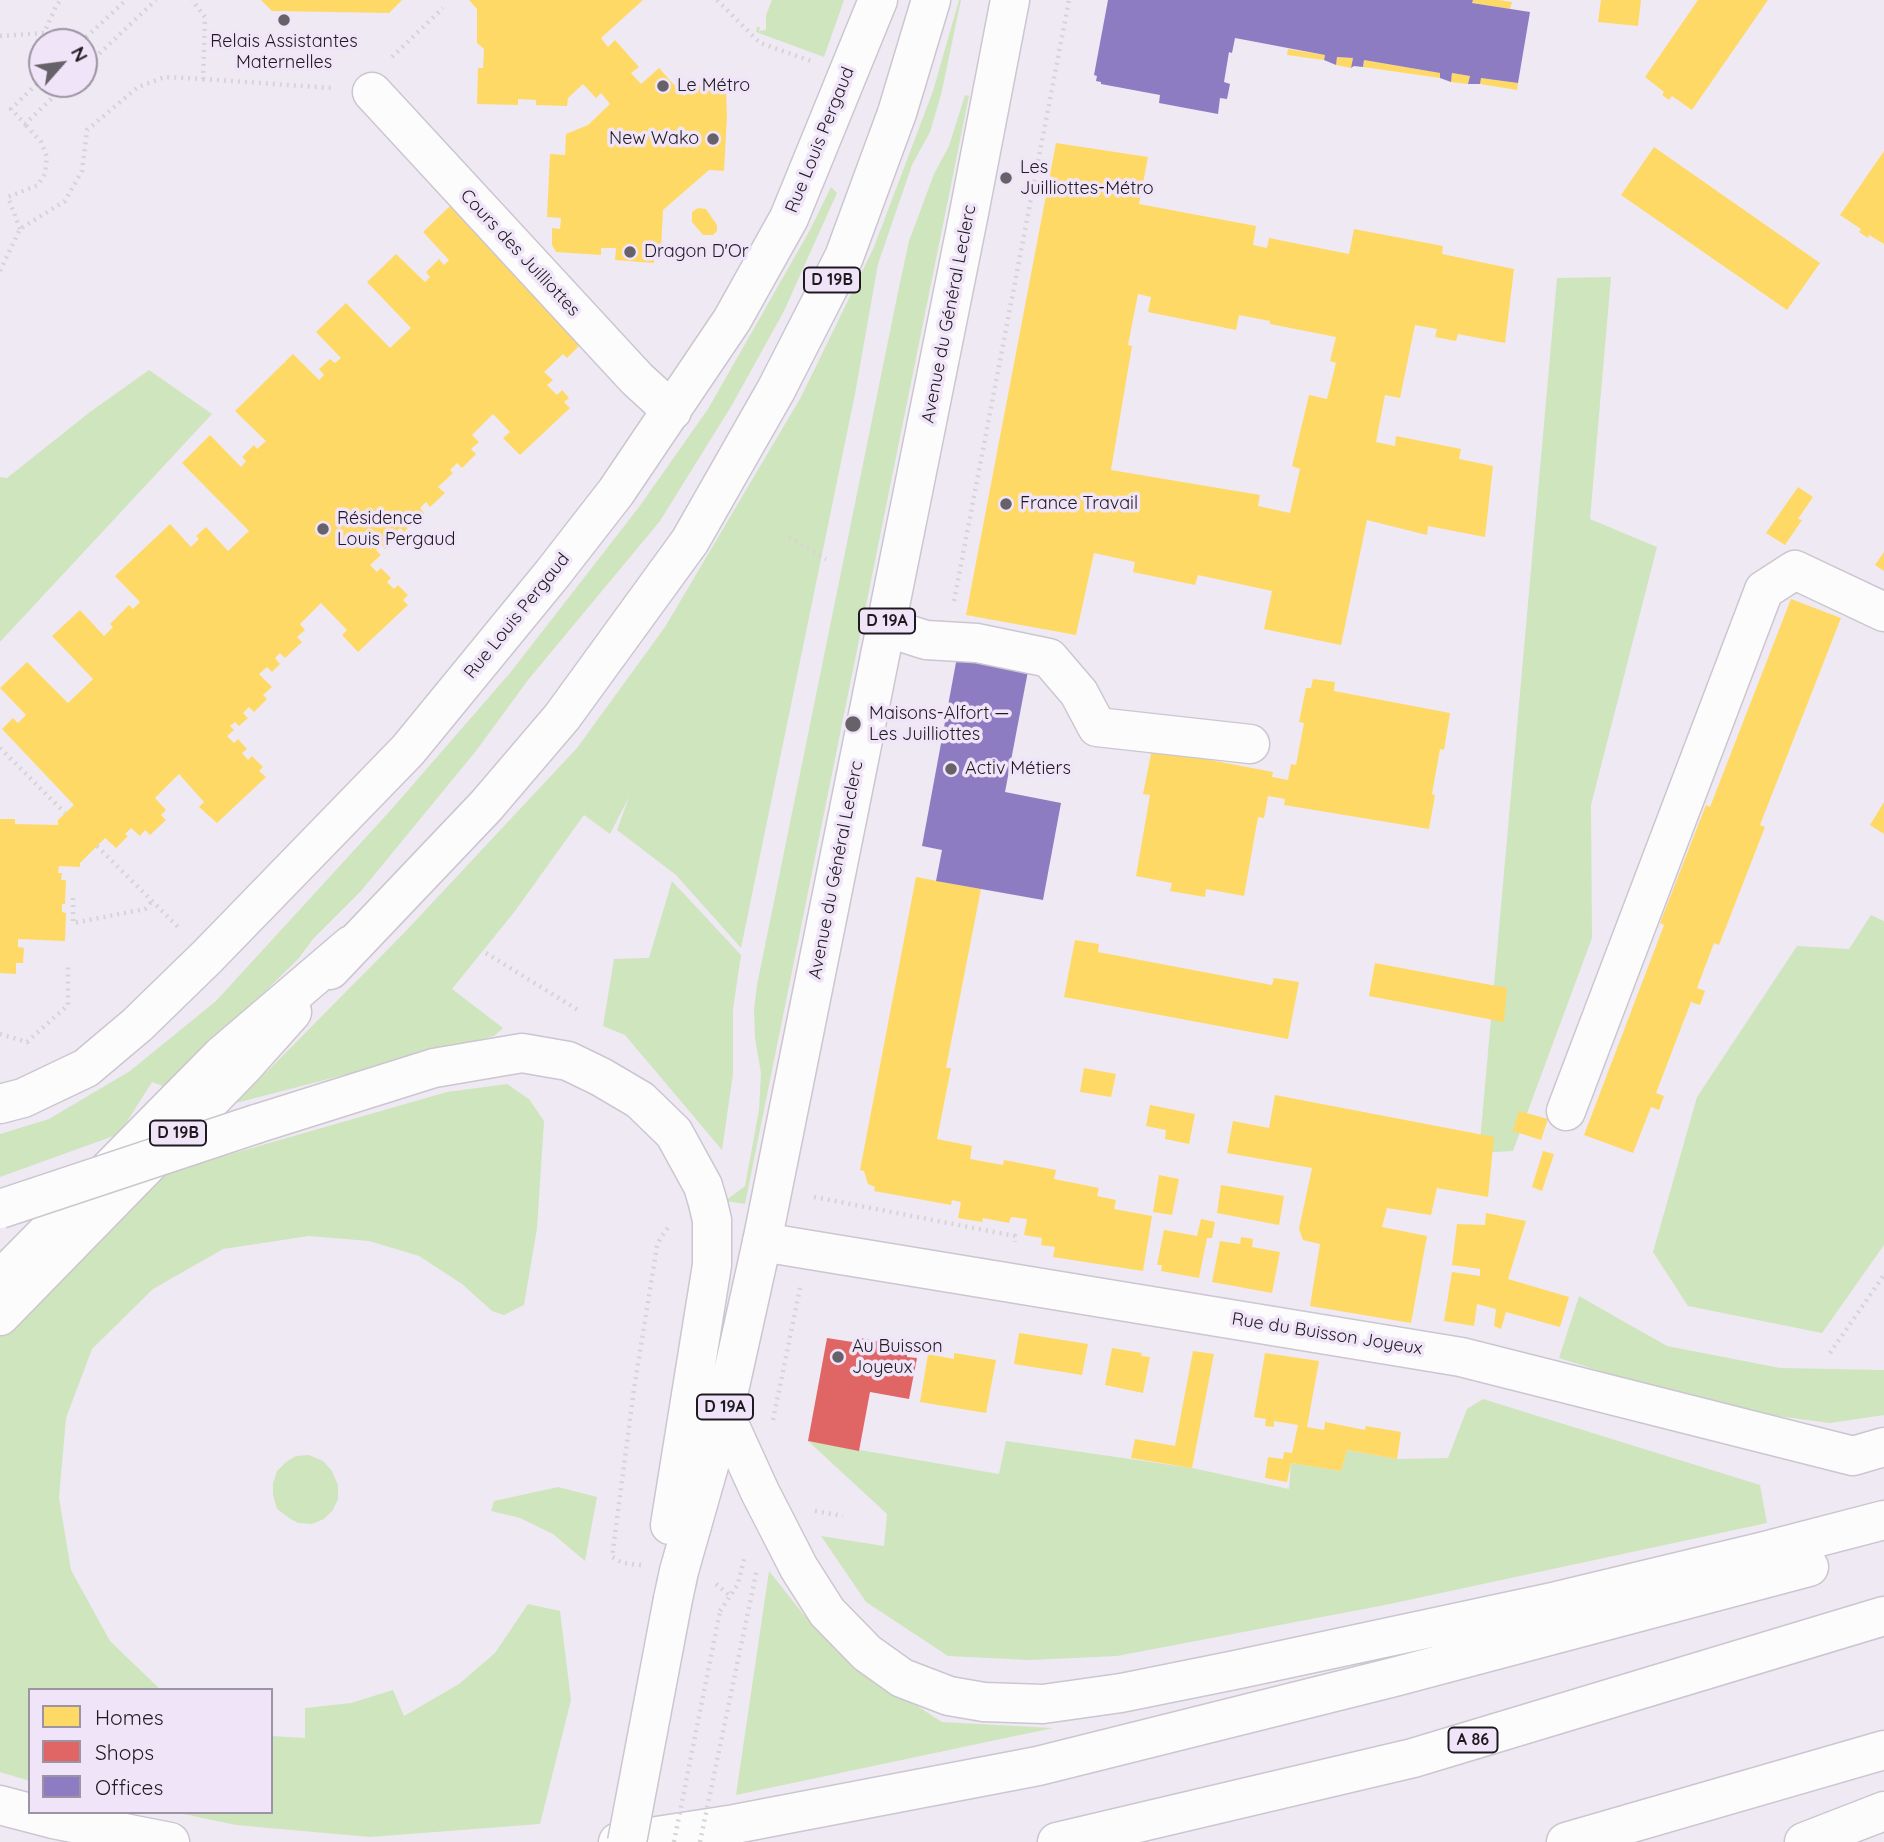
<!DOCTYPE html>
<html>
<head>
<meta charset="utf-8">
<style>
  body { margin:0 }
  #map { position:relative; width:1884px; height:1842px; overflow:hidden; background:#efe9f4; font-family:Quicksand,sans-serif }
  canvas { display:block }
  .legend { position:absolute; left:28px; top:1688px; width:245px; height:126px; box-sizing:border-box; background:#f0e5f8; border:2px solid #9c94a2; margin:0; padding:9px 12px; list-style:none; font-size:21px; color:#1e1a20 }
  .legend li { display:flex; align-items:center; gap:14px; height:35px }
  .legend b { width:35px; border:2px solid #9c94a2 }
  .north { position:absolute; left:28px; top:28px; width:70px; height:70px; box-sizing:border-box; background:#f0e5f8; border:2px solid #9c94a2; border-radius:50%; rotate:62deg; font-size:19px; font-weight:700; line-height:28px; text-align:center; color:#1e1a20 }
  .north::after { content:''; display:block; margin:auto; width:24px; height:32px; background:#67626a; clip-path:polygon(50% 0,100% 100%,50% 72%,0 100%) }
</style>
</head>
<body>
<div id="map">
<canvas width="1884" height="1842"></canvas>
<ul class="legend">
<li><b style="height:19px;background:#ffd966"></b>Homes</li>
<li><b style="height:19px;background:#e06666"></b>Shops</li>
<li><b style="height:19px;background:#8e7cc3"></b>Offices</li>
</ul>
<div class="north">N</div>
</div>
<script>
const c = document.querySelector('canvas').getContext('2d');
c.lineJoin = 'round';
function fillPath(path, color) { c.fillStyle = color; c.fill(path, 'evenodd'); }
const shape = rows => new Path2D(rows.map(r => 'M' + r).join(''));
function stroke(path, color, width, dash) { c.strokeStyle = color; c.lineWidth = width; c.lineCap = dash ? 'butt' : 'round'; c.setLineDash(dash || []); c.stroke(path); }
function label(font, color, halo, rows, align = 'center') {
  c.font = font + ' Quicksand,sans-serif'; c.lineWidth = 7; c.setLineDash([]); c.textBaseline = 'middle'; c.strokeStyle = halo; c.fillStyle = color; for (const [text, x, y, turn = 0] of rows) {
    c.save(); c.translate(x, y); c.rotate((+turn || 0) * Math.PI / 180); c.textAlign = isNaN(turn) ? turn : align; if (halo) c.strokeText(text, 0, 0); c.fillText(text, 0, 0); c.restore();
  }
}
fillPath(shape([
  [772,0,844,0,824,57,756,32,757,27,760,27,759,31,766,30,766,15],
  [959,0,961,0,941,95,930,132,912,165,878,264,855,394,741,948,676,875,617,830,629,797,610,834,584,815,515,911,452,989,503,1028,494,1036,236,1103,404,933,577,748,665,627,801,397,874,247,933,91],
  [965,95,969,96,745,1204,725,1201,745,1186,759,1110,761,1073,755,1038,754,1010,757,985,898,292,909,241,934,174,949,146],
  [831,187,837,193,784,311,732,405,660,521,528,680,476,751,361,891,313,939,299,958,168,1088,152,1082,119,1134,0,1177,0,1134,49,1119,130,1071,216,1001,390,811,510,673,639,507,708,409,810,230],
  [1611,277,1590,519,1657,547,1591,805,1592,938,1513,1151,1479,1153,1557,278],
  [149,370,212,414,0,642,0,477,7,478,90,412],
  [672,881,741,955,733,1009,733,1074,722,1150,625,1035,603,1026,614,959,649,958],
  [1871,915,1884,921,1884,1245,1822,1333,1688,1306,1653,1252,1697,1097,1797,946,1849,949],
  [507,1084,529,1099,544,1121,537,1228,524,1305,504,1315,492,1311,462,1284,419,1256,369,1241,309,1236,223,1249,153,1289,92,1349,66,1418,59,1498,71,1570,110,1641,161,1690,30,1690,30,1781,0,1772,0,1333,151,1177,447,1092],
  [1579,1296,1667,1346,1780,1368,1884,1370,1884,1415,1830,1423,1716,1408,1559,1358],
  [1483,1399,1760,1485,1767,1523,1385,1605,1117,1656,1030,1660,948,1656,866,1602,821,1536,884,1546,887,1514,808,1441,999,1474,1006,1441,1192,1468,1289,1489,1291,1463,1341,1471,1347,1450,1397,1459,1448,1458,1467,1409],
  [309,1455,323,1461,332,1471,338,1485,338,1499,333,1510,324,1519,312,1524,298,1523,289,1518,277,1509,273,1495,273,1483,277,1471,286,1462,296,1456],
  [558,1487,597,1497,585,1561,553,1534,520,1518,491,1511,494,1501],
  [769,1571,804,1615,877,1680,942,1722,1053,1728,736,1795],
  [528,1604,560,1611,571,1700,540,1824,370,1837,236,1825,174,1812,271,1812,271,1736,305,1738,305,1708,351,1703,393,1690,404,1716,459,1684,495,1653]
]), '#cfe5be');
fillPath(shape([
  [261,0,402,0,389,13,272,11],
  [469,0,643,0,601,38,608,47,615,40,639,67,631,73,641,84,659,68,684,96,696,85,726,89,727,117,724,171,709,170,663,210,661,249,655,248,654,263,615,260,616,248,601,248,601,255,556,252,552,245,552,228,560,229,561,218,547,217,550,154,565,155,566,134,588,125,610,104,601,93,596,98,583,84,568,98,567,106,536,105,536,100,518,99,518,105,477,104,478,68,483,68,484,49,477,43,477,9],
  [1473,0,1498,0,1512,2,1510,9,1472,3],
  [1601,0,1641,0,1638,26,1598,22],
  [1698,0,1768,0,1692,110,1672,96,1669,100,1662,95,1664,92,1645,77],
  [1288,49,1325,55,1324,60,1287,55],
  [1337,57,1353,58,1351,68,1336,65],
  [1364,60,1440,73,1440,78,1363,67],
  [1452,73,1470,76,1468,84,1451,82],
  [1481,78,1518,83,1517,90,1480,84],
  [1056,143,1148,157,1139,204,1256,226,1253,245,1267,248,1269,238,1349,254,1354,229,1443,246,1442,254,1514,269,1505,343,1458,334,1456,341,1435,337,1437,329,1415,325,1400,398,1385,395,1376,442,1395,446,1396,436,1461,449,1459,459,1493,466,1485,537,1428,526,1427,535,1367,520,1341,645,1264,629,1272,591,1198,575,1195,585,1133,572,1135,562,1094,553,1076,635,966,615],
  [1138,294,1151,297,1148,312,1236,330,1239,315,1270,321,1270,324,1336,337,1330,361,1336,363,1327,399,1309,395,1292,466,1300,469,1290,513,1258,506,1260,495,1111,470,1132,346,1128,345],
  [1654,147,1820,263,1787,310,1621,195],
  [1884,151,1884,244,1869,235,1868,238,1859,232,1861,229,1840,215],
  [450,206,581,344,567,358,563,354,544,372,553,380,547,385,557,395,562,390,569,398,564,402,570,408,520,455,503,438,510,432,493,414,472,435,479,442,471,449,476,454,462,468,457,463,450,470,453,473,438,487,445,493,430,507,426,502,420,508,424,513,413,523,409,518,404,523,408,528,404,532,400,528,396,532,400,535,385,549,382,545,376,550,381,555,370,565,377,572,381,568,391,578,387,582,394,589,398,585,408,595,403,600,408,605,358,652,342,635,347,630,321,603,300,624,305,630,297,637,302,642,285,658,280,653,275,658,280,664,272,672,267,667,259,674,272,687,263,695,267,699,254,712,249,707,243,713,248,718,239,726,235,722,230,726,234,730,227,736,234,743,238,739,247,749,242,753,248,760,252,756,263,767,259,771,266,777,217,823,199,807,204,802,179,774,155,798,166,810,161,815,166,820,150,835,145,830,140,836,131,828,125,834,128,836,116,848,105,838,80,863,80,867,59,866,58,873,62,873,61,880,66,880,65,904,62,904,62,912,66,913,65,941,18,939,18,947,24,948,23,963,16,963,16,974,0,973,0,819,15,819,15,824,58,825,58,820,74,805,2,729,13,718,18,723,26,715,0,688,27,662,68,703,93,679,52,636,80,610,104,636,113,627,110,624,129,605,133,609,140,602,115,576,170,524,191,547,199,539,196,536,206,527,228,551,249,531,182,463,210,435,241,467,246,461,242,457,254,445,257,449,266,441,235,411,293,354,319,380,324,375,319,369,330,359,335,363,341,358,316,332,346,303,390,348,411,328,367,282,396,254,425,282,430,277,426,272,439,259,444,265,449,260,423,232],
  [698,208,706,209,717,225,717,231,713,235,703,235,692,222,692,212],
  [1798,487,1813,497,1798,519,1802,520,1785,545,1766,533],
  [1884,552,1884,571,1875,565],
  [1791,599,1841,618,1760,825,1765,827,1719,945,1714,943,1697,988,1705,991,1700,1005,1691,1002,1656,1093,1664,1096,1659,1110,1651,1107,1633,1153,1584,1135,1664,925,1660,923,1706,805,1710,807],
  [1313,679,1335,682,1334,691,1450,713,1444,750,1440,749,1432,794,1435,795,1429,829,1284,805,1285,799,1268,796,1264,818,1258,817,1244,896,1206,889,1205,897,1170,891,1172,883,1136,876,1150,795,1143,794,1152,749,1273,772,1272,777,1288,780,1291,764,1296,765,1304,723,1299,722,1306,688,1311,688],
  [1884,802,1884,834,1870,825],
  [916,877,981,889,946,1068,951,1068,937,1139,972,1146,970,1159,1003,1165,1004,1160,1056,1170,1054,1179,1099,1188,1097,1196,1116,1200,1114,1209,1152,1216,1143,1271,1053,1257,1055,1247,1041,1245,1042,1238,1024,1235,1027,1219,1011,1217,1009,1223,983,1218,982,1222,958,1218,961,1202,952,1200,951,1205,874,1191,875,1187,868,1184,864,1171,860,1170],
  [1075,940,1099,944,1098,952,1272,985,1274,978,1299,982,1288,1039,1064,997],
  [1375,963,1507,988,1504,1022,1369,996],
  [1084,1068,1116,1074,1111,1097,1080,1092],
  [1275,1095,1494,1137,1488,1197,1437,1188,1431,1215,1387,1208,1382,1227,1427,1236,1411,1323,1310,1306,1320,1244,1303,1240,1299,1229,1312,1168,1227,1153,1233,1121,1269,1128],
  [1150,1105,1195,1114,1189,1144,1165,1139,1166,1130,1146,1126],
  [1519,1111,1548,1119,1541,1140,1513,1131],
  [1543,1151,1554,1154,1542,1191,1532,1187],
  [1159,1175,1179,1179,1172,1215,1153,1212],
  [1221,1185,1284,1196,1279,1225,1217,1213],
  [1486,1213,1526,1221,1508,1279,1569,1297,1560,1327,1506,1312,1501,1329,1494,1326,1496,1309,1477,1304,1474,1326,1444,1321,1452,1272,1480,1276,1480,1269,1452,1265,1457,1224,1485,1225],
  [1201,1219,1215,1222,1212,1238,1207,1238,1199,1278,1161,1271,1162,1265,1157,1265,1164,1230,1197,1236],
  [1241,1237,1253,1239,1252,1247,1280,1252,1272,1293,1212,1282,1220,1241,1240,1244],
  [1019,1333,1088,1344,1082,1375,1014,1364],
  [1112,1348,1142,1353,1141,1356,1150,1357,1143,1393,1105,1385],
  [1193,1351,1214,1354,1192,1468,1131,1458,1135,1439,1175,1446],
  [954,1353,996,1360,986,1413,920,1402,928,1354,954,1359],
  [1265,1353,1319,1361,1307,1427,1324,1430,1325,1422,1365,1430,1366,1426,1401,1432,1397,1459,1347,1450,1341,1471,1291,1463,1287,1482,1265,1478,1268,1457,1283,1459,1284,1452,1292,1453,1298,1425,1274,1421,1274,1427,1265,1426,1266,1419,1254,1417]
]), '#ffd966');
fillPath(shape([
  [827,1338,859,1343,860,1338,908,1347,907,1357,917,1358,909,1399,870,1392,859,1451,808,1441]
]), '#e06666');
fillPath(shape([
  [1108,0,1473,0,1472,3,1530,12,1518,83,1481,78,1480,84,1468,84,1470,76,1452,73,1451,82,1440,78,1440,73,1364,60,1363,67,1354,66,1351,68,1353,58,1337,57,1336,65,1324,60,1325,55,1235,38,1232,53,1229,52,1224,82,1230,84,1227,99,1220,98,1218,114,1159,103,1160,95,1101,84,1101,82,1096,81,1097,76,1094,75],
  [957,657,1028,671,1005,792,1061,803,1043,900,936,881,942,850,922,846]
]), '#8e7cc3');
const minor = shape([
  [372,92,637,379,672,411],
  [885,627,926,640,977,643,1049,658,1079,693,1097,727,1250,744],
  [0,1104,23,1098,86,1068,137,1025,207,957,408,750,553,573,616,492,732,320,789,218,878,0],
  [1566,1111,1764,590,1795,570,1884,612],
  [762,1242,1461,1357,1853,1456,1884,1447]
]);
const major = shape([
  [330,970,486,806,562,717,690,541,776,390,844,257,897,113,931,0],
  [256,1124,434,1068,522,1053,568,1061,601,1077,640,1100,674,1133,703,1186,708,1203,712,1220,712,1265,670,1525],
  [0,1316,242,1068,292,1012],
  [673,1599,679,1571,724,1413,762,1242,969,213,1010,0]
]);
const highway = shape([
  [0,1280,221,1056,351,945],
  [724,1413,760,1492,799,1568,827,1612,867,1653,902,1678,949,1696,984,1702,1043,1704,1121,1693,1235,1670,1557,1601,1761,1552,1884,1520],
  [0,1805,53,1819,170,1842],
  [618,1842,735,1824,1038,1766,1394,1677,1809,1567],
  [1057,1842,1413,1758,1884,1616],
  [1566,1842,1884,1750],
  [1804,1842,1884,1811]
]);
stroke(minor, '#cbc6cf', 41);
stroke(major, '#cbc6cf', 41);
stroke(highway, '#cbc6cf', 41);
stroke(shape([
  [717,0,760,43,811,61],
  [0,36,44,33,56,6,61,0],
  [81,42,126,0],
  [392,57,443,8],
  [84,68,156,0],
  [42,79,11,109,25,124,67,84],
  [203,79,331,88],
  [20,229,8,197,38,185,45,174,47,157,41,142,25,124],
  [0,271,20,229,65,201,82,171,87,130,138,87,165,77,203,79,205,17,192,0],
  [789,537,826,559],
  [954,601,1069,0],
  [0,748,65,813],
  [97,846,180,929],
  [73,898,73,923,145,909,152,901],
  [486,953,578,1010],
  [0,1034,27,1042,68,1005,68,965],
  [814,1197,1015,1236,1015,1242],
  [1830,1353,1884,1275],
  [773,1420,800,1288],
  [815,1511,843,1516],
  [641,1565,623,1563,612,1557,634,1389,657,1246,661,1237,670,1225],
  [716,1584,729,1595],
  [720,1611,738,1584,745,1555]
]), '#d6d4d6', 4.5, [2, 5]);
stroke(minor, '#fdfcfd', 38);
stroke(major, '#fdfcfd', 38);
stroke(highway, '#fdfcfd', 38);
const majorBridge = shape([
  [0,1209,256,1124],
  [627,1842,673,1599]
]);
stroke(majorBridge, '#cbc6cf', 41, []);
stroke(shape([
  [674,1842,720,1611],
  [700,1842,757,1569]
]), '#d6d4d6', 4.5, [2, 5]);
stroke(majorBridge, '#fdfcfd', 38);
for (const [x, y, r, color] of [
  [284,20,7,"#67626a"],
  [663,86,7,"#67626a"],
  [713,139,7,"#67626a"],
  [1006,178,7,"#67626a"],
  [630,252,7,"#67626a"],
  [1006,504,7,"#67626a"],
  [323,529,7,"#67626a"],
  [853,724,9,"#67626a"],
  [951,769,7,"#67626a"],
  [838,1357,7,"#67626a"]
]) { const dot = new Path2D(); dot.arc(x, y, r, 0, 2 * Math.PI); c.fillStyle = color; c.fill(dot); stroke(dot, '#f0e5f8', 2.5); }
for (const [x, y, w] of [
  [832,280,56],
  [887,621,56],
  [178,1133,56],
  [725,1407,56],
  [1473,1740,49]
]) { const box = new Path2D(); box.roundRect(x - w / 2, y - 12.5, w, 25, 5); c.fillStyle = '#f0e5f8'; c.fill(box); stroke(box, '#1e1a20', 2); }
label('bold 16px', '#1e1a20', null, [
  ["D 19B",832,280],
  ["D 19A",887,621],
  ["D 19B",178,1133],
  ["D 19A",725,1407],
  ["A 86",1473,1740]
]);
label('18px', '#1e1a20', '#f0e5f8', [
  ["Relais Assistantes",284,42,"center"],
  ["Maternelles",284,63,"center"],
  ["Le Métro",677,86],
  ["New Wako",699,139,"right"],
  ["Les",1020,168],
  ["Juilliottes-Métro",1020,189],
  ["Dragon D'Or",644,252],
  ["France Travail",1020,504],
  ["Résidence",337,519],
  ["Louis Pergaud",337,540],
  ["Maisons-Alfort —",869,714],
  ["Les Juilliottes",869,735],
  ["Activ Métiers",965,769],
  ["Au Buisson",852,1347],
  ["Joyeux",852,1368]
], 'left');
label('18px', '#1e1a20', '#f0e5f8', [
  ["Rue Louis Pergaud",820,140,-68],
  ["Cours des Juilliottes",520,253,47],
  ["Avenue du Général Leclerc",949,314,-79],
  ["Rue Louis Pergaud",517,616,-51],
  ["Avenue du Général Leclerc",836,870,-79],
  ["Rue du Buisson Joyeux",1327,1334,9]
]);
</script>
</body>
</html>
